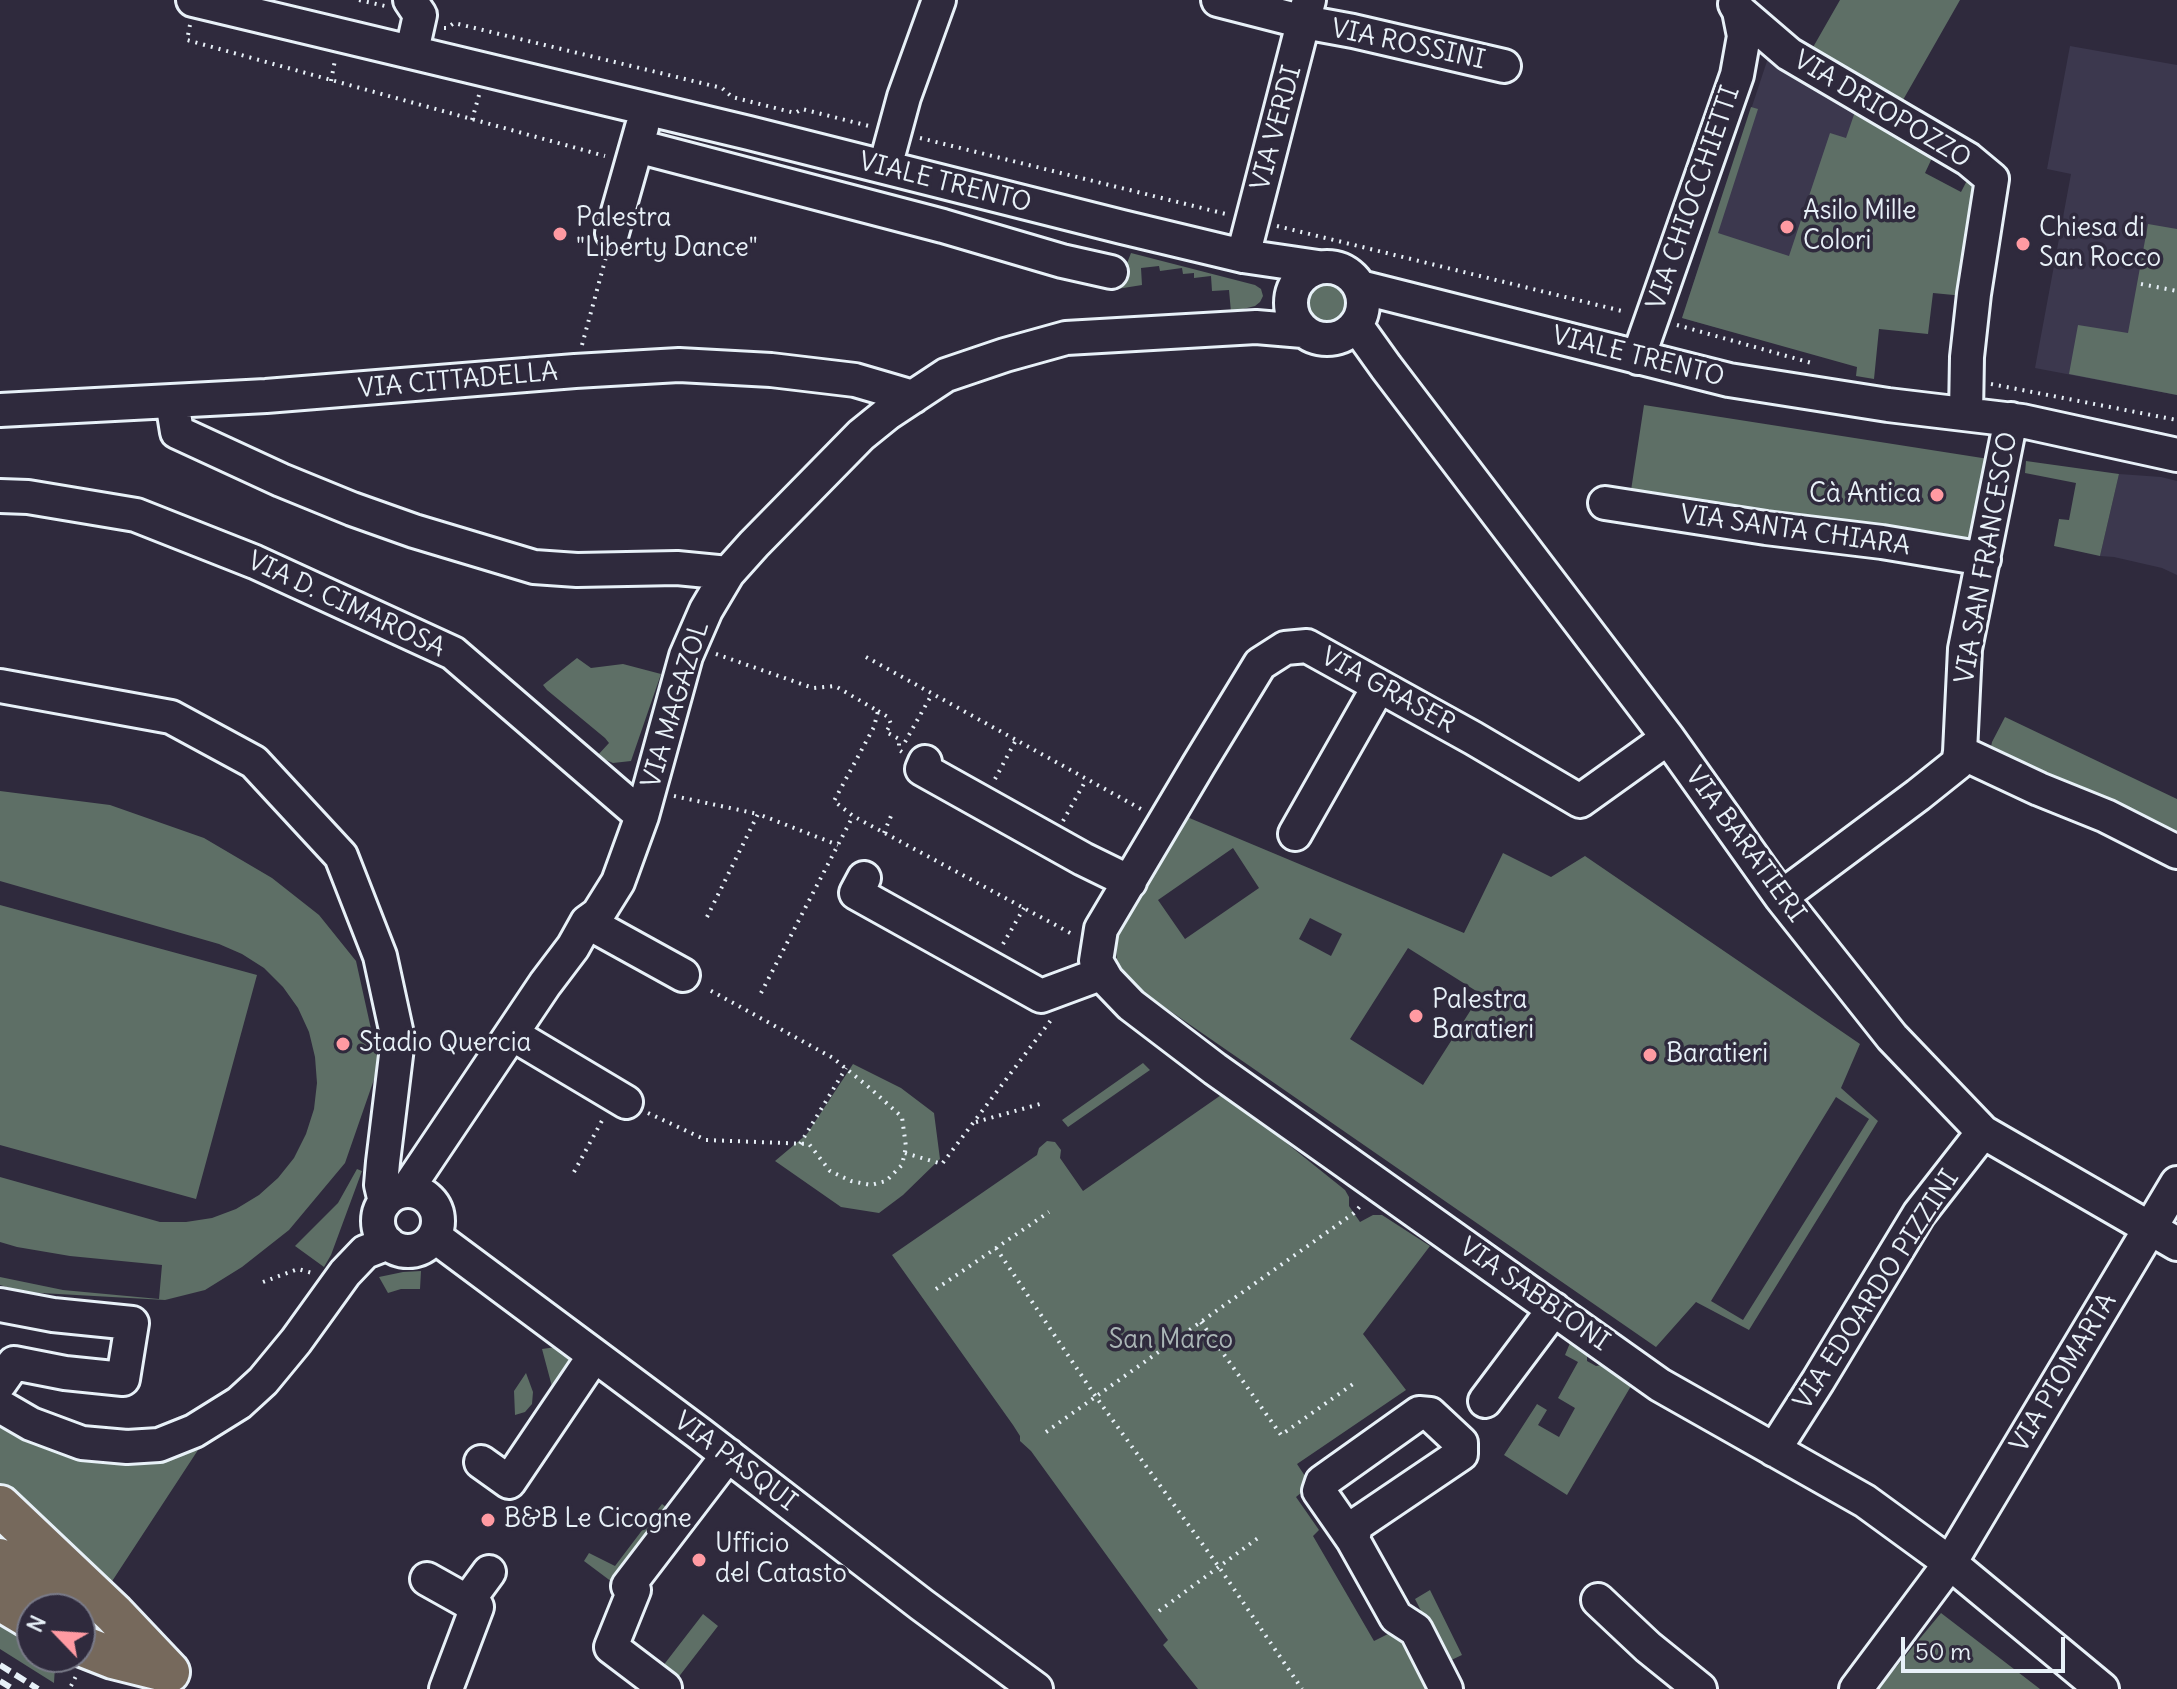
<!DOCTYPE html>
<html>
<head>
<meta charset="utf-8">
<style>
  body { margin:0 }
  #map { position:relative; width:2177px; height:1689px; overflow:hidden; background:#2f2a3d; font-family:Delius,sans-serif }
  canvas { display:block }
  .north { position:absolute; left:16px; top:1593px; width:80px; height:80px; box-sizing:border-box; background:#2f2a3d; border:2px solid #797a88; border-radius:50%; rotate:295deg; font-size:22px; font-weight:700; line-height:32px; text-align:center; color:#e8f1f8 }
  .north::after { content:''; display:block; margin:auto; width:28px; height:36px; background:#ff9aa2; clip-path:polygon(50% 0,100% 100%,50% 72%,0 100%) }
  .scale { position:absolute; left:1901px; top:1637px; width:164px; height:36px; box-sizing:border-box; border:4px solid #e8f1f8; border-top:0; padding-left:10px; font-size:24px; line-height:28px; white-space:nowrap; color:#e8f1f8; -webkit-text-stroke:6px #2f2a3d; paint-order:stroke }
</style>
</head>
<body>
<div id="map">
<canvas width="2177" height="1689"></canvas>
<div class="north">N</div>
<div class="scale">50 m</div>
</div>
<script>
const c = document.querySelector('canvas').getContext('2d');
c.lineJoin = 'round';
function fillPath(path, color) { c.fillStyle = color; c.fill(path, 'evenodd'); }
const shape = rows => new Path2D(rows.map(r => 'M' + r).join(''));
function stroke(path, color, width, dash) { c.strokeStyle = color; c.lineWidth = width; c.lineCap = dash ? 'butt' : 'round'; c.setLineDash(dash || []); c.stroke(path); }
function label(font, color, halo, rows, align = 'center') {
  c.font = font + ' Delius,sans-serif'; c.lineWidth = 7; c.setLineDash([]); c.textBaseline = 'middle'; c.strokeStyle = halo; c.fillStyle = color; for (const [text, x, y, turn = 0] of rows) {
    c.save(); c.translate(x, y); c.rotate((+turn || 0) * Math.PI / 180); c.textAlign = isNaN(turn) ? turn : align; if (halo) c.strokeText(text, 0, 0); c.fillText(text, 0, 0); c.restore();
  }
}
fillPath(shape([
  [2070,46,2177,65,2177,395,2035,368,2071,174,2047,169],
  [1769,55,1892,120,1835,360,1682,318],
  [2119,474,2161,477,2177,481,2177,575,2162,568,2114,557,2100,556]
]), '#3c384e');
fillPath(shape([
  [1840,0,1960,0,1899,107,1808,56],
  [1859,100,1923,139,1918,151,1932,158,1925,173,1961,192,1973,169,1988,181,1964,296,1933,293,1928,334,1879,329,1874,379,1856,376,1857,367,1682,318,1751,107,1758,109,1718,233,1789,256,1830,133,1846,138],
  [2148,224,2177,229,2177,395,2069,374,2078,325,2128,333],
  [1131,253,1255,285,1261,289,1263,296,1260,302,1255,306,1231,312,1229,290,1212,291,1211,276,1194,278,1194,273,1183,274,1182,268,1160,271,1159,266,1141,268,1142,285,1117,289],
  [1324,282,1338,283,1349,293,1353,304,1349,316,1334,323,1321,322,1308,316,1300,304,1304,289,1314,284],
  [1644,405,1995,460,1980,552,1630,497],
  [2026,461,2119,474,2100,556,2054,546,2059,519,2069,520,2076,483,2025,473],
  [577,658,591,668,623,664,661,674,631,761,613,763,597,756,609,743,605,738,547,690,543,685],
  [2005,717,2177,799,2177,846,1989,757,1992,742],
  [0,791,110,805,204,838,272,878,319,915,356,961,379,1065,345,1163,289,1230,242,1267,205,1290,165,1300,23,1292,0,1285,0,1277,63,1290,159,1299,162,1265,70,1256,17,1247,0,1242,0,1177,160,1222,186,1222,212,1218,236,1209,259,1195,278,1178,294,1158,306,1134,314,1109,317,1083,315,1057,309,1032,298,1008,283,987,264,968,242,954,219,944,0,881],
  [1187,817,1464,933,1503,853,1551,877,1585,856,1860,1044,1841,1088,1878,1121,1749,1330,1696,1302,1656,1347,1147,995,1117,969,1116,940],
  [1233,848,1259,888,1185,939,1158,900],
  [1310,918,1342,934,1331,956,1299,939],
  [1408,948,1481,994,1423,1085,1350,1039],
  [1836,1097,1869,1119,1743,1320,1711,1301],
  [0,905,257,975,196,1199,0,1145],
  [1143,1063,1150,1070,1068,1127,1062,1120],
  [853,1064,901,1088,934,1113,940,1159,903,1195,879,1213,841,1207,775,1161,807,1134],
  [1224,1093,1345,1190,1349,1197,1349,1206,1360,1222,1373,1215,1382,1215,1430,1246,1363,1334,1406,1390,1297,1464,1307,1479,1307,1488,1296,1497,1319,1530,1313,1536,1374,1641,1392,1632,1397,1631,1435,1689,1198,1689,1163,1645,1168,1640,1031,1451,1020,1441,1020,1436,1013,1425,892,1255,1037,1155,1039,1148,1047,1141,1055,1142,1061,1150,1060,1158,1083,1191],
  [357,1169,362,1171,331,1255,324,1267,295,1246,338,1203],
  [421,1271,420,1289,401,1289,388,1293,379,1277,403,1272],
  [1570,1343,1587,1354,1587,1361,1596,1366,1602,1365,1631,1386,1567,1495,1504,1455,1537,1404,1547,1410,1538,1425,1559,1437,1575,1408,1558,1398,1578,1362,1565,1355],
  [556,1347,583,1366,554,1394,542,1349],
  [526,1373,533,1392,532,1404,525,1412,515,1415,514,1391],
  [0,1424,27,1441,58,1452,99,1459,170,1455,198,1450,105,1592,0,1489],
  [662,1504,673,1512,616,1585,584,1561,589,1553,615,1566],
  [1430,1590,1462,1655,1447,1662,1415,1599],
  [1941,1613,2040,1689,1878,1689],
  [703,1614,718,1626,674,1683,659,1671],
  [0,1621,32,1643,32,1657,49,1657,55,1666,54,1683,0,1649]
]), '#5e6f66');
const minor = shape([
  [193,0,749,133,1122,227,1243,256,1318,267],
  [410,0,420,15,412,51],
  [1218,0,1304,22,1353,31,1504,66],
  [1739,11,1789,54,1968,159,1992,179,1974,294,1967,357,1966,414],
  [637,146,943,226,1062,261,1111,272],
  [885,167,904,97,939,0],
  [612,233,642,127],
  [1243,256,1309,0],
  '1291 303a36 36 0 1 1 72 0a36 36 0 1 1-72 0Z',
  [1360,287,1729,380,1888,405,2022,421,2177,455],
  [1356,325,1386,367,1668,738,1781,897,1892,1037,1983,1132,2177,1244],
  [1638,358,1737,75,1744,36,1739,11,1735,4],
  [172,401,177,432,281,480,352,509,414,531,534,567,577,570,677,568,728,573],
  [0,410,266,396,575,371,679,365,771,370,855,380,913,397],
  [0,496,28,497,136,515,255,562,453,653,642,816],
  [1605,503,1766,528,1882,542,1984,559],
  [0,686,171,717,254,762,341,856,380,956,398,1039,383,1162,381,1185,385,1202],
  [1668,738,1580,801,1473,738,1307,646,1285,648,1260,664,1199,764,1101,929,1096,961,1107,980,1131,1005,1215,1069,1660,1385,1865,1501,1950,1563,2102,1689],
  [1960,752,2039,789,2106,816,2177,852],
  [925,762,922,769,1083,859,1130,882],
  [1295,834,1379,686],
  [864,878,856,893,1041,996,1103,973],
  [1781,897,1918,795,1958,763,1960,752,1965,649,2011,419],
  [587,922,683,975],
  [512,1034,626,1102],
  [406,1191,545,984,573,947,587,922,598,914,618,882,642,816,686,656,706,610,728,573,754,544,861,435,887,414,946,375,1005,355,1066,338,1256,327,1303,331],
  '378 1221a30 30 0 1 1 60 0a30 30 0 1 1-60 0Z',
  [434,1236,700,1434,922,1605,1036,1689],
  [0,1305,53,1315,132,1323,123,1379,65,1373,14,1363,0,1383],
  [1485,1401,1554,1309],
  [0,1406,31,1424,82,1443,127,1447,159,1445,194,1431,239,1403,263,1381,296,1341,345,1273,365,1252,388,1243],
  [1774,1450,1818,1381,1919,1214,1983,1132],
  [481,1462,509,1482,594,1356],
  [1353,1540,1356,1525,1461,1454,1461,1443,1430,1414,1419,1413,1322,1482,1319,1491,1353,1540,1396,1617,1416,1630,1446,1689],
  [427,1579,477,1607,446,1689],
  [1598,1600,1648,1647,1700,1689],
  [467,1602,489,1572],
  [665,1688,611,1647,634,1590,628,1586,728,1455],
  [1856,1689,1950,1563,2177,1183]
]);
const major = shape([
  [0,1506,114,1614,169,1672],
  [0,1559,75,1609],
  [0,1600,32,1619],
  [80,1645,113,1658,169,1672]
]);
stroke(minor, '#e8f1f8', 38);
stroke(major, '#e8f1f8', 46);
stroke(shape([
  [359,0,385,6],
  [190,25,187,40,605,156],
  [444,28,447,28,454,23,722,88,732,97,795,113,802,109,869,126],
  [331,81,335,60],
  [472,120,479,95],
  [920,138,1226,214],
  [1277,226,1626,312],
  [2141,284,2177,291],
  [1677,325,1815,364],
  [582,345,606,257],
  [1991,384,2177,420],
  [716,654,813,688,835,686,878,711,874,727,834,801,853,816,1074,935],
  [866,657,1141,809],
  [878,711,888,717,891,724,886,732,899,739,899,750,902,752],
  [905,742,932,694],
  [995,779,1016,740],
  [674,796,758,814],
  [1063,821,1086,780],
  [884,833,891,816],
  [707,917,758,814,838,845],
  [1003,944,1024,908],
  [761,993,853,816],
  [648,1113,706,1140,809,1144,830,1171,851,1181,871,1185,886,1181,902,1165,906,1147,902,1117,871,1089,833,1058,706,988],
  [976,1122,1040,1104],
  [800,1144,846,1068],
  [905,1153,942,1164,1051,1020],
  [574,1172,604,1117],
  [996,1248,1096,1397,1219,1567,1302,1689],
  [263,1282,298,1269,312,1273],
  [936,1289,1049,1212],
  [1201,1322,1281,1435,1353,1384],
  [1046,1432,1354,1213,1362,1204],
  [1159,1611,1262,1535],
  [71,1686,76,1676]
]), '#e8f1f8', 4, [2, 6]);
stroke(minor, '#2f2a3d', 32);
stroke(major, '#76695c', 40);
stroke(shape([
  [0,1665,38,1689],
  [0,1681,13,1689]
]), '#e8f1f8', 6, [12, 6]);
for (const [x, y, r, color] of [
  [1787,227,8,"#ff9aa2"],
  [560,234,8,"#ff9aa2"],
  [2023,244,8,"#ff9aa2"],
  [1937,495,8,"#ff9aa2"],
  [1416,1016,8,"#ff9aa2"],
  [343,1044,8,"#ff9aa2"],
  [1650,1055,8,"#ff9aa2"],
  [488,1520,8,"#ff9aa2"],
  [699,1560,8,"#ff9aa2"]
]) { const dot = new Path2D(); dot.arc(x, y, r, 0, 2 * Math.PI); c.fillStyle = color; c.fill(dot); stroke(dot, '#2f2a3d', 3); }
label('26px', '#e8f1f8', '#2f2a3d', [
  ["VIA ROSSINI",1408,45,12],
  ["VIA DRIOPOZZO",1882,110,31],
  ["VIA VERDI",1277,128,-75],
  ["VIALE TRENTO",945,183,14],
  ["VIA CHIOCCHIETTI",1694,198,-71],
  ["VIALE TRENTO",1638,357,14],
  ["VIA CITTADELLA",458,381,-5],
  ["VIA SANTA CHIARA",1795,531,8],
  ["VIA SAN FRANCESCO",1987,558,-80],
  ["VIA D. CIMAROSA",346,605,25],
  ["VIA GRASER",1388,691,29],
  ["VIA MAGAZOL",676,705,-73],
  ["VIA BARATIERI",1745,845,54],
  ["VIA EDOARDO PIZZINI",1877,1290,-57],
  ["VIA SABBIONI",1534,1295,35],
  ["VIA PIOMARTA",2064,1373,-59],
  ["VIA PASQUI",735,1462,37]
]);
label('26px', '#e8f1f8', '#2f2a3d', [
  ["Asilo Mille",1803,212],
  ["Colori",1803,242],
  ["Palestra",576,219],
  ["\"Liberty Dance\"",576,249],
  ["Chiesa di",2039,229],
  ["San Rocco",2039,259],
  ["Cà Antica",1921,495,"right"],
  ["Palestra",1432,1001],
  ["Baratieri",1432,1031],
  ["Stadio Quercia",359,1044],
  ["Baratieri",1666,1055],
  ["B&B Le Cicogne",504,1520],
  ["Ufficio",715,1545],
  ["del Catasto",715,1575]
], 'left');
label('26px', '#aab6b6', '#2f2a3d', [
  ["San Marco",1171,1341]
]);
</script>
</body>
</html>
